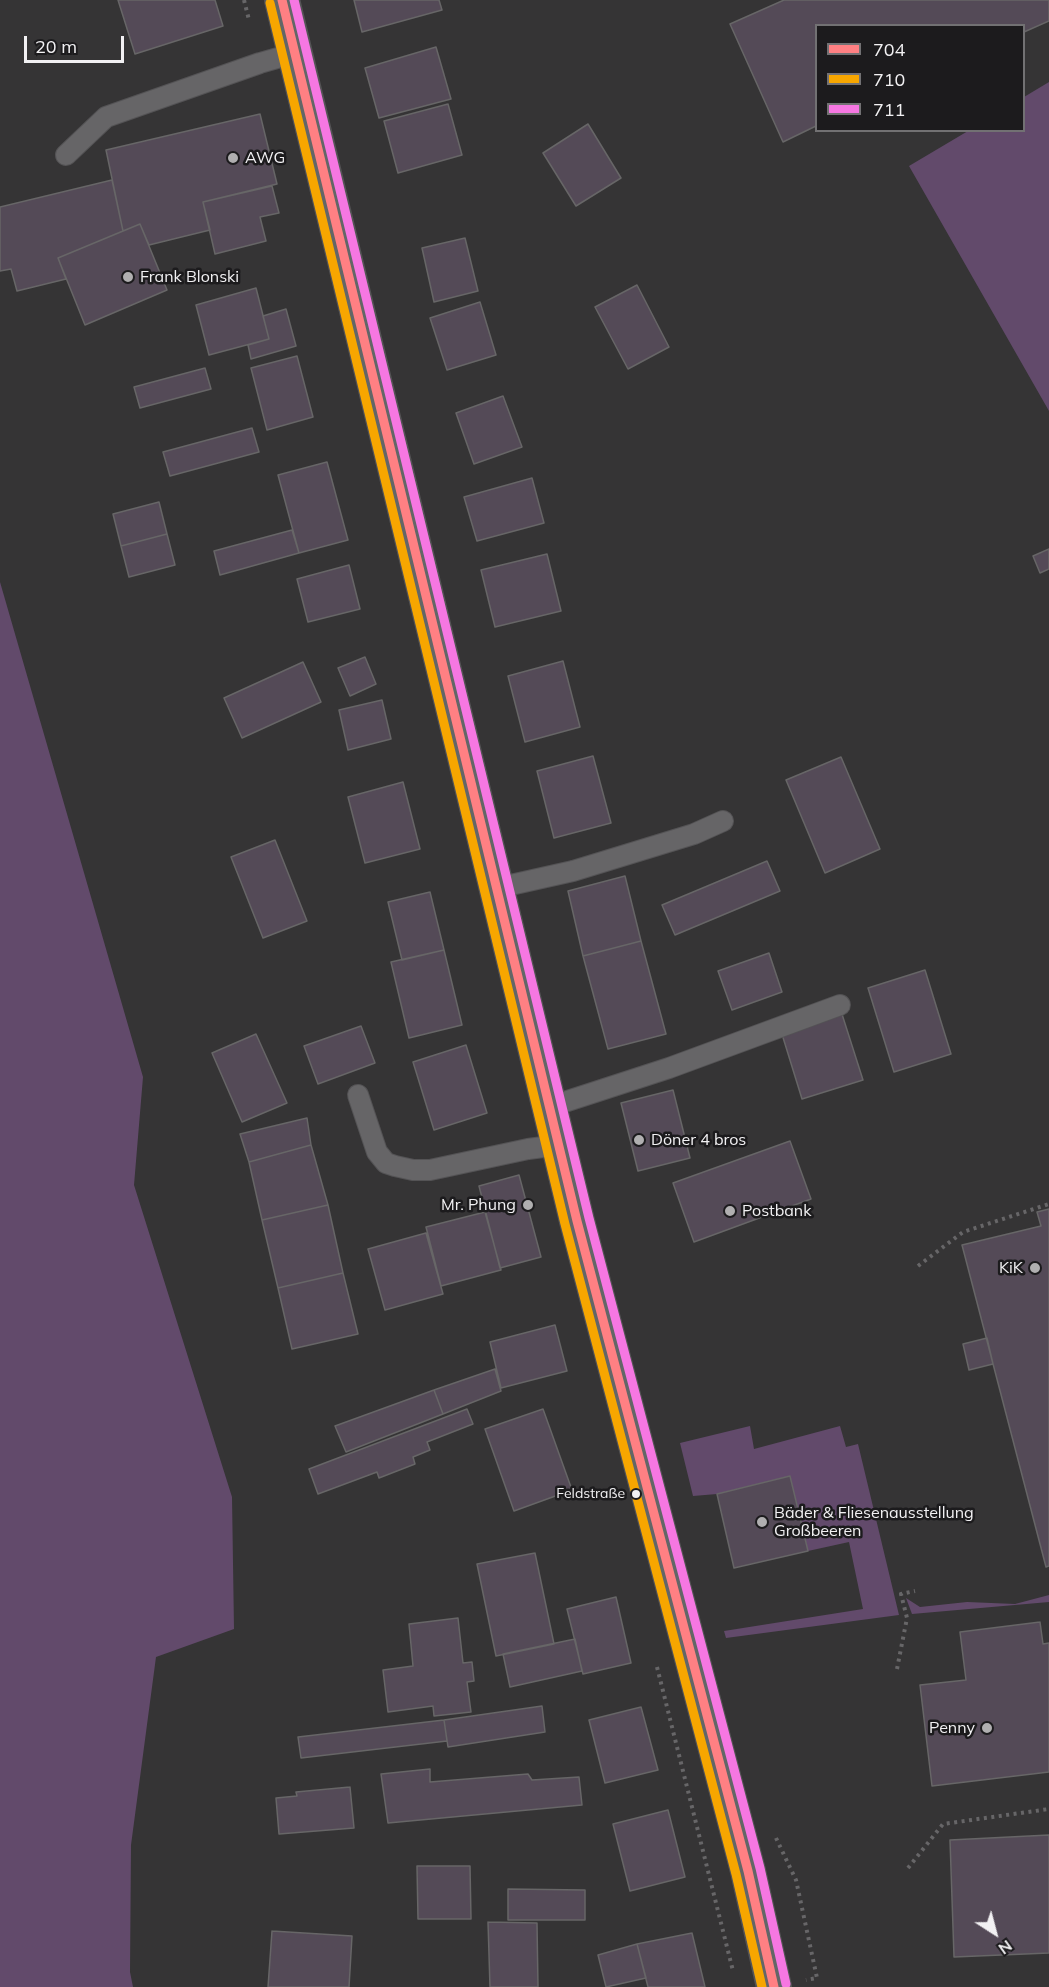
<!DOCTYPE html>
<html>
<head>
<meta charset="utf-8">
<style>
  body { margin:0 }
  #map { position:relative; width:1049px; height:1987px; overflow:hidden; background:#353435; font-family:Mulish,sans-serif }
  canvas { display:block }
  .legend { position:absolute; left:815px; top:24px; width:210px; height:108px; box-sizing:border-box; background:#1c1b1d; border:2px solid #727173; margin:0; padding:8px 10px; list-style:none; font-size:18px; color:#f2f1f3 }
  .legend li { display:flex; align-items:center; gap:12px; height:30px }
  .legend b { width:30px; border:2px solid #727173 }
  .north { position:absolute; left:965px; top:1903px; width:60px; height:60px; -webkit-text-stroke:4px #1c1b1d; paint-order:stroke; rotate:144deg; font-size:16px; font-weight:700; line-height:24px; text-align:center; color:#f2f1f3 }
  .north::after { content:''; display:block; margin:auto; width:21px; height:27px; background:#f2f1f3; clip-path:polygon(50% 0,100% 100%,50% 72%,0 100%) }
  .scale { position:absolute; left:24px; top:36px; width:100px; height:27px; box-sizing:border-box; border:3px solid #f2f1f3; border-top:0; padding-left:8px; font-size:18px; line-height:21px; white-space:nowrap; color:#f2f1f3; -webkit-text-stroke:4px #1c1b1d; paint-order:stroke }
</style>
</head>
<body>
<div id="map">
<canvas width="1049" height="1987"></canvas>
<ul class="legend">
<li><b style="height:8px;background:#ff8083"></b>704</li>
<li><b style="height:8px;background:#f7a600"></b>710</li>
<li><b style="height:8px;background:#f677e2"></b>711</li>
</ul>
<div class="north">N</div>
<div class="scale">20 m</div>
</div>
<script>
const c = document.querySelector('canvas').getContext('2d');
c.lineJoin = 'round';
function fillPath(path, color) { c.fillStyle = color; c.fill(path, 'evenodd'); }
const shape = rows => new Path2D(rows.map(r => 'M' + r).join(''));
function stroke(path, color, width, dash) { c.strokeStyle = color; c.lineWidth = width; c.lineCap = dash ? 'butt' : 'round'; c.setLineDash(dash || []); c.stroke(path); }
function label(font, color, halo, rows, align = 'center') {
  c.font = font + ' Mulish,sans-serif'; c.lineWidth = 5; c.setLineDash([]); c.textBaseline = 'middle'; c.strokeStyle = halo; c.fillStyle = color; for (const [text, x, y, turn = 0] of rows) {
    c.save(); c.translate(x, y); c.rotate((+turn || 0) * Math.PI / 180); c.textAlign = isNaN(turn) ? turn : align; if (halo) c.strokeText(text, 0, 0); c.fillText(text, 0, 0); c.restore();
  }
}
fillPath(shape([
  [1049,82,1049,411,909,166,968,131,1024,130,1024,97],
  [0,582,143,1077,134,1185,232,1497,234,1629,156,1657,131,1845,130,1972,133,1987,0,1987],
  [750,1426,754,1449,840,1426,846,1447,858,1444,899,1615,726,1638,724,1631,863,1609,849,1542,808,1551,790,1476,717,1494,693,1496,680,1443],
  [1049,1595,1049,1602,912,1614,906,1598,920,1607,967,1602,1015,1604]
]), '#624a6b');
const building = shape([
  [118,0,215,0,223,26,135,54,118,0],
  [354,0,439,0,442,10,362,32,354,0],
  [784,0,1049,0,1049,21,1024,32,1024,26,816,26,816,126,783,142,730,24,784,0],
  [436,47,451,99,379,118,365,68,436,47],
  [448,104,462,155,398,173,384,121,448,104],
  [260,114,277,184,203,202,210,230,149,245,140,224,123,231,106,150,260,114],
  [588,124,621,178,576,206,543,153,588,124],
  [112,180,123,231,58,258,66,279,17,291,11,269,0,271,0,207,112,180],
  [272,186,279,213,260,217,266,241,215,254,203,202,272,186],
  [140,224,167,290,85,325,58,258,140,224],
  [465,238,478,291,434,302,422,248,465,238],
  [637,285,669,347,628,369,595,307,637,285],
  [256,288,269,339,209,355,196,305,256,288],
  [480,302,496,355,447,370,430,318,480,302],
  [286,309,296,346,251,359,248,345,269,339,263,316,286,309],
  [297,356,313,417,267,430,251,368,297,356],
  [205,368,211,389,140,408,134,387,205,368],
  [503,396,522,447,474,464,456,413,503,396],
  [252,428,259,452,170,476,163,452,252,428],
  [327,462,348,540,299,553,278,475,327,462],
  [532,478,544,523,477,541,464,497,532,478],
  [159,502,167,534,121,546,113,514,159,502],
  [292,530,299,553,220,575,214,551,292,530],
  [167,534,175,565,129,577,121,546,167,534],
  [1049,549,1049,569,1040,573,1033,556,1049,549],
  [547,554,561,611,495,627,481,570,547,554],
  [349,565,360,609,308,622,297,579,349,565],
  [365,657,376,684,350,696,338,668,365,657],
  [563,661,580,727,525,742,508,676,563,661],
  [303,662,321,702,242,738,224,698,303,662],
  [382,700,391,739,348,750,339,710,382,700],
  [593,756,611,823,554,838,537,771,593,756],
  [841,757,880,849,825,873,786,780,841,757],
  [403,782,420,849,365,863,348,797,403,782],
  [275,840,307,921,263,938,231,857,275,840],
  [767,861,780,891,675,935,662,905,767,861],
  [625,876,641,941,583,956,568,891,625,876],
  [430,892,444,950,402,960,388,902,430,892],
  [641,941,666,1034,608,1049,583,956,641,941],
  [444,950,462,1025,409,1038,391,962,444,950],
  [769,953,782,992,732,1010,718,971,769,953],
  [925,970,951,1054,894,1072,868,988,925,970],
  [841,1011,863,1080,802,1099,781,1031,841,1011],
  [361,1026,375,1063,318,1084,304,1046,361,1026],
  [256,1034,287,1103,242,1122,212,1053,256,1034],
  [466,1045,487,1113,434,1130,413,1062,466,1045],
  [673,1090,690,1158,638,1171,621,1103,673,1090],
  [307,1118,311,1145,249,1162,240,1134,307,1118],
  [790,1141,811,1199,694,1242,673,1183,790,1141],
  [311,1145,328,1205,262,1220,249,1162,311,1145],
  [519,1175,541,1257,500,1268,479,1186,519,1175],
  [328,1205,343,1273,278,1288,262,1220,328,1205],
  [1049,1209,1049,1566,1046,1567,962,1245,1041,1226,1037,1212,1049,1209],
  [485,1212,501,1270,441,1286,426,1227,485,1212],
  [426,1233,443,1294,385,1310,368,1249,426,1233],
  [343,1273,358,1334,292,1349,278,1288,343,1273],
  [555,1325,567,1371,501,1388,490,1342,555,1325],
  [987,1338,993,1364,969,1370,963,1344,987,1338],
  [495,1369,501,1391,443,1414,434,1390,495,1369],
  [434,1390,443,1414,346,1452,335,1426,434,1390],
  [467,1409,473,1424,427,1442,430,1450,413,1457,415,1464,379,1478,377,1472,318,1494,309,1469,467,1409],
  [543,1409,572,1490,514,1511,485,1429,543,1409],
  [790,1476,808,1551,734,1568,717,1494,790,1476],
  [535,1553,554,1644,496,1656,477,1564,535,1553],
  [616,1597,631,1663,583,1674,567,1609,616,1597],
  [458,1618,463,1663,472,1662,474,1681,467,1682,471,1712,434,1716,433,1706,388,1712,383,1670,413,1666,409,1624,458,1618],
  [1040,1622,1043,1644,1049,1643,1049,1772,932,1786,920,1685,966,1680,960,1632,1040,1622],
  [575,1639,582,1671,510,1687,503,1654,575,1639],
  [542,1706,545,1732,448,1747,444,1720,542,1706],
  [641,1707,658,1770,605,1783,589,1720,641,1707],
  [444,1720,447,1741,301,1758,298,1737,444,1720],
  [430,1769,430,1782,528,1774,532,1780,579,1777,582,1805,388,1823,381,1774,430,1769],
  [350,1787,354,1828,279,1834,276,1798,297,1796,296,1792,350,1787],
  [668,1810,685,1877,630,1891,613,1824,668,1810],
  [1049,1835,1049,1953,954,1957,950,1840,1049,1835],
  [417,1866,470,1866,471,1919,418,1919,417,1866],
  [508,1889,585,1890,585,1920,508,1920,508,1889],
  [488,1922,537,1923,538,1987,490,1987,488,1922],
  [272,1931,352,1936,349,1987,268,1987,272,1931],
  [692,1933,705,1987,648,1987,637,1944,692,1933],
  [637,1944,646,1978,606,1987,598,1955,637,1944]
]);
fillPath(building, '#544a57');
stroke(building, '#676667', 1.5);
const lane = shape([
  [66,155,106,117,260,63,295,53],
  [497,888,573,871,694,834,723,821],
  [358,1095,377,1152,386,1163,395,1166,413,1170,430,1170,528,1149,559,1145],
  [549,1107,669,1068,840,1005]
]);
const secondary = shape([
  [282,0,577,1221,748,1871,774,1987]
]);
stroke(lane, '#545355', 22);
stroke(secondary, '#545355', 36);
stroke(shape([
  [244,0,249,20],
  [918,1266,963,1232,1049,1204],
  [657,1667,733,1971],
  [897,1669,907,1618,901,1594,915,1591],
  [776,1838,796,1880,817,1978,806,1980],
  [908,1868,943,1824,1049,1809]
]), '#676668', 4, [3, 4.5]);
stroke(lane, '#666567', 20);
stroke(secondary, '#636667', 33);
stroke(shape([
  [282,0,577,1221,748,1871,774,1987]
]), '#ff8083', 9);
stroke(shape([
  [270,3,565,1224,736,1874,762,1987]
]), '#f7a600', 9);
stroke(shape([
  [294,0,589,1218,760,1868,786,1984]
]), '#f677e2', 9);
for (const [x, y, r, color] of [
  [233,158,6,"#b0afb0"],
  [128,277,6,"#b0afb0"],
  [639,1140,6,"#b0afb0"],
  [528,1205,6,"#b0afb0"],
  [730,1211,6,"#b0afb0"],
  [1035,1268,6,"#b0afb0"],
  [636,1494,5,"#f2f1f3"],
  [762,1522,6,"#b0afb0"],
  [987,1728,6,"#b0afb0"]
]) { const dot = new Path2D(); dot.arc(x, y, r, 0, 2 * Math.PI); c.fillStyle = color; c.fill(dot); stroke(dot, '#1c1b1d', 2); }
label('14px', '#f2f1f3', '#1c1b1d', [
  ["Feldstraße",625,1494]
], 'right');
label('16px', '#f2f1f3', '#1c1b1d', [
  ["AWG",245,158],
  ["Frank Blonski",140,277],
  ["Döner 4 bros",651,1140],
  ["Mr. Phung",516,1205,"right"],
  ["Postbank",742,1211],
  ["KiK",1023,1268,"right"],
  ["Bäder & Fliesenausstellung",774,1513],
  ["Großbeeren",774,1531],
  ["Penny",975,1728,"right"]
], 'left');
</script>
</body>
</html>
